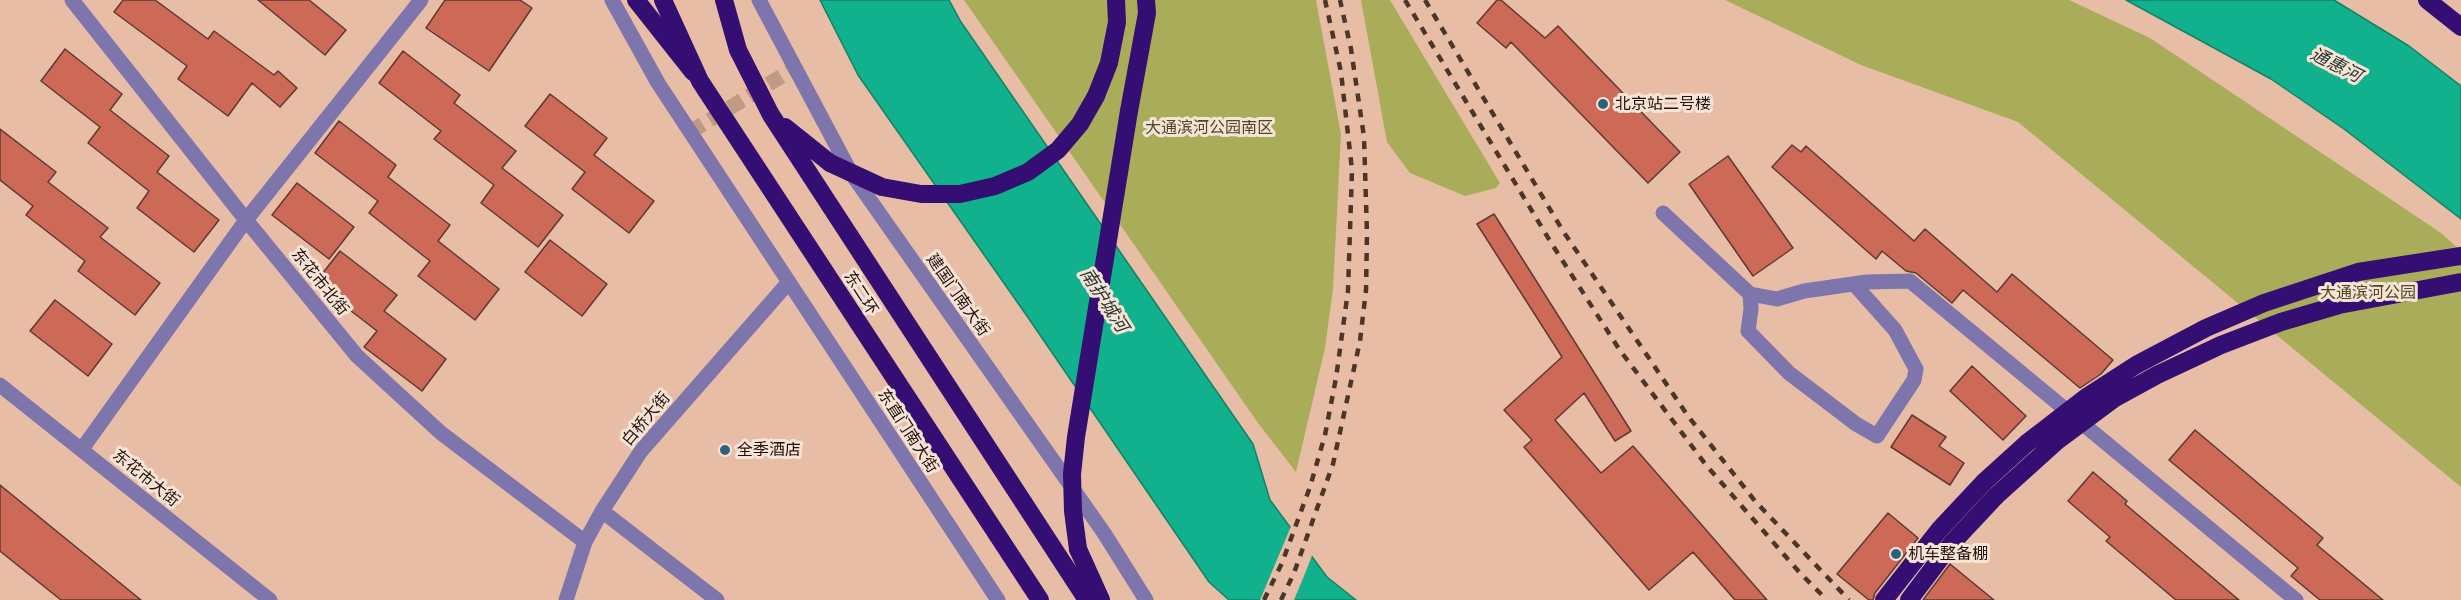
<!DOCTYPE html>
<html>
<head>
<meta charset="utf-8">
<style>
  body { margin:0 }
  canvas { display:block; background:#e7bda6 }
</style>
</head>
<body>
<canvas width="2461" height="600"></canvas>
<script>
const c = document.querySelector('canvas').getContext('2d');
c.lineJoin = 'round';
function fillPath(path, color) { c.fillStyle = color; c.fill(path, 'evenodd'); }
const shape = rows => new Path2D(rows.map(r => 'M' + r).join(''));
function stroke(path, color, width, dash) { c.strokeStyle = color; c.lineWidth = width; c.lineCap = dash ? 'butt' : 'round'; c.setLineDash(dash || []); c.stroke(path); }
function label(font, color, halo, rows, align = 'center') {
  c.font = font + ' "Asap Condensed","Noto Sans SC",sans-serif'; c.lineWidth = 6; c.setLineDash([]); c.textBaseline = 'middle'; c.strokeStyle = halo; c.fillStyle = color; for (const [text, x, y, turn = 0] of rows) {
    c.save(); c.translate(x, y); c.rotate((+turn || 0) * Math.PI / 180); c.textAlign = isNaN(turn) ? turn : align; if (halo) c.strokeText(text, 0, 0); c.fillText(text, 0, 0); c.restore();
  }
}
fillPath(shape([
  [964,0,1316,0,1341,134,1333,289,1325,348,1296,472,1258,423],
  [1361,0,1390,0,1500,183,1496,188,1465,196,1410,173,1387,142],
  [1725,0,2069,0,2150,38,2441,233,2461,251,2461,487,2018,122,1861,65]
]), '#a9ad59');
const water = shape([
  [820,0,949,0,961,22,1253,444,1270,500,1327,577,1356,600,1229,600,1209,582,1027,316,858,75,820,0],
  [2126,0,2334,0,2409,46,2461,86,2461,219,2344,129,2271,79,2126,0]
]);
fillPath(water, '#11b18d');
stroke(water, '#158165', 1.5);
fillPath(shape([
  [1292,524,1313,553,1304,576,1294,600,1260,600]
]), '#e7bda6');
const building = shape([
  [123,0,155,0,208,39,214,31,274,75,278,71,297,88,280,107,252,83,228,116,178,79,187,66,114,12,123,0],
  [258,0,309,0,346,30,325,55,258,0],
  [445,0,520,0,532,8,489,71,426,28,445,0],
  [1497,0,1501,0,1545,38,1558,26,1680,152,1648,183,1511,42,1506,48,1477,23,1497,0],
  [65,49,122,94,110,110,169,156,157,172,219,220,194,252,137,208,149,191,88,143,100,127,41,81,65,49],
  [403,51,460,95,454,103,516,151,502,168,563,215,538,247,481,203,494,185,434,139,441,131,379,83,403,51],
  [550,94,607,138,594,155,654,201,629,233,572,189,585,172,525,126,550,94],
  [339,121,396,165,388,177,450,225,438,241,499,289,475,320,418,276,430,261,369,213,378,201,315,153,339,121],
  [0,129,56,172,48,182,108,228,100,237,160,283,135,315,78,271,85,261,26,215,33,206,0,180,0,129],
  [1792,145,1801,152,1806,146,1914,241,1925,229,1997,292,2012,274,2113,360,2101,374,2080,388,1963,290,1952,303,1916,273,1906,271,1882,251,1876,259,1772,167,1792,145],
  [1728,156,1793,248,1753,276,1689,184,1728,156],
  [297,183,354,227,329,259,272,215,297,183],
  [1494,214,1631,431,1615,441,1584,393,1555,420,1601,473,1633,446,1767,600,1735,600,1693,552,1649,590,1524,447,1532,440,1504,410,1562,357,1477,224,1494,214],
  [550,240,607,284,582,316,525,272,550,240],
  [340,251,397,295,384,311,446,359,422,391,364,347,377,331,315,283,340,251],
  [55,300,112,344,88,376,30,331,55,300],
  [1972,366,2026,416,2003,440,1950,391,1972,366],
  [1912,415,1946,437,1939,446,1964,463,1950,485,1891,447,1912,415],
  [2195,430,2323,538,2317,545,2383,600,2320,600,2291,576,2298,568,2169,460,2195,430],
  [2093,472,2127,501,2125,504,2239,600,2176,600,2106,541,2110,537,2068,501,2093,472],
  [0,485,141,600,61,600,0,551,0,485],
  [1888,513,1918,538,1875,593,1873,600,1869,600,1837,574,1888,513],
  [1950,564,1994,600,1923,600,1950,564]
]);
fillPath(building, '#cc6957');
stroke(building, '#613932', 1.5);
stroke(shape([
  [690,132,795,68]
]), '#bf9b86', 15, [15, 8]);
stroke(shape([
  [72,0,246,220,357,356,441,433,585,542],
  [612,0,658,83,998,600],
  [759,0,851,173,1104,533,1146,600],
  [1663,213,1750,294,1777,299,1804,291,1867,282,1910,281,2296,600],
  [1750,294,1751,309,1748,331,1789,373,1856,424,1877,436,1914,380,1916,369,1895,330,1854,284],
  [0,385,270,600],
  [82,449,246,220,421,0],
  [602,511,717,600],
  [566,600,585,542,602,511,641,451,788,283]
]), '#7e75ad', 15);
stroke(shape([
  [636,0,693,72],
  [724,0,738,50,771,115,1087,600],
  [2427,0,2461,27],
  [1096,96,1109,63,1117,22,1116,0],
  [1129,111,1147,13,1146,0],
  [785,127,830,163],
  [1078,549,1101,600],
  [1884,600,1939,530,1984,482],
  [1909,600,1952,543,1996,496]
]), '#340e72', 18);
stroke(shape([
  [1405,0,1550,241,1619,349,1706,465,1800,573,1827,600],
  [1425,0,1563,231,1688,416,1755,501,1849,600],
  [1264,600,1282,563,1310,487,1325,435,1336,378,1348,291,1352,170,1341,72,1325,0],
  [1281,600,1294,573,1333,464,1360,341,1366,290,1367,234,1364,137,1351,49,1340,0]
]), '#4a362a', 4.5, [8, 8]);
stroke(shape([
  [663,0,700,81,1040,600],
  [830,163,882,187,921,194,960,194,995,186,1028,172,1058,150,1080,124,1096,96],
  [1984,482,2027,443,2088,396,2136,365,2206,328,2264,303,2358,272,2461,256],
  [1996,496,2057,441,2115,398,2157,375,2221,345,2281,322,2339,305,2461,282],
  [1078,549,1073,511,1072,474,1076,437,1129,111]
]), '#340e72', 18);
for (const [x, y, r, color] of [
  [1603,104,6,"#2b637d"],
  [725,450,6,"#2b637d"],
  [1896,554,6,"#2b637d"]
]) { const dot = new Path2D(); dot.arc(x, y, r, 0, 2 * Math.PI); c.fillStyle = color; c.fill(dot); stroke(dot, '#f9e3d7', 2); }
label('16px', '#1f1108', '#f9e3d7', [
  ["北京站二号楼",1615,104],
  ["全季酒店",737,450],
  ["机车整备棚",1908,554]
], 'left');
label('16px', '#484a1f', '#f9e3d7', [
  ["大通滨河公园南区",1209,128],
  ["大通滨河公园",2368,293]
]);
label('16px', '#1f1108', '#f9e3d7', [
  ["东花市北街",320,282,51],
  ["东二环",861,293,57],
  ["建国门南大街",958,295,55],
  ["白桥大街",646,419,-50],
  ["东直门南大街",908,431,57],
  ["东花市大街",146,478,39]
]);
label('italic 18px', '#1f362e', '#f9e3d7', [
  ["通惠河",2336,65,27],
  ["南护城河",1104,300,57]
]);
</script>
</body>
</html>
